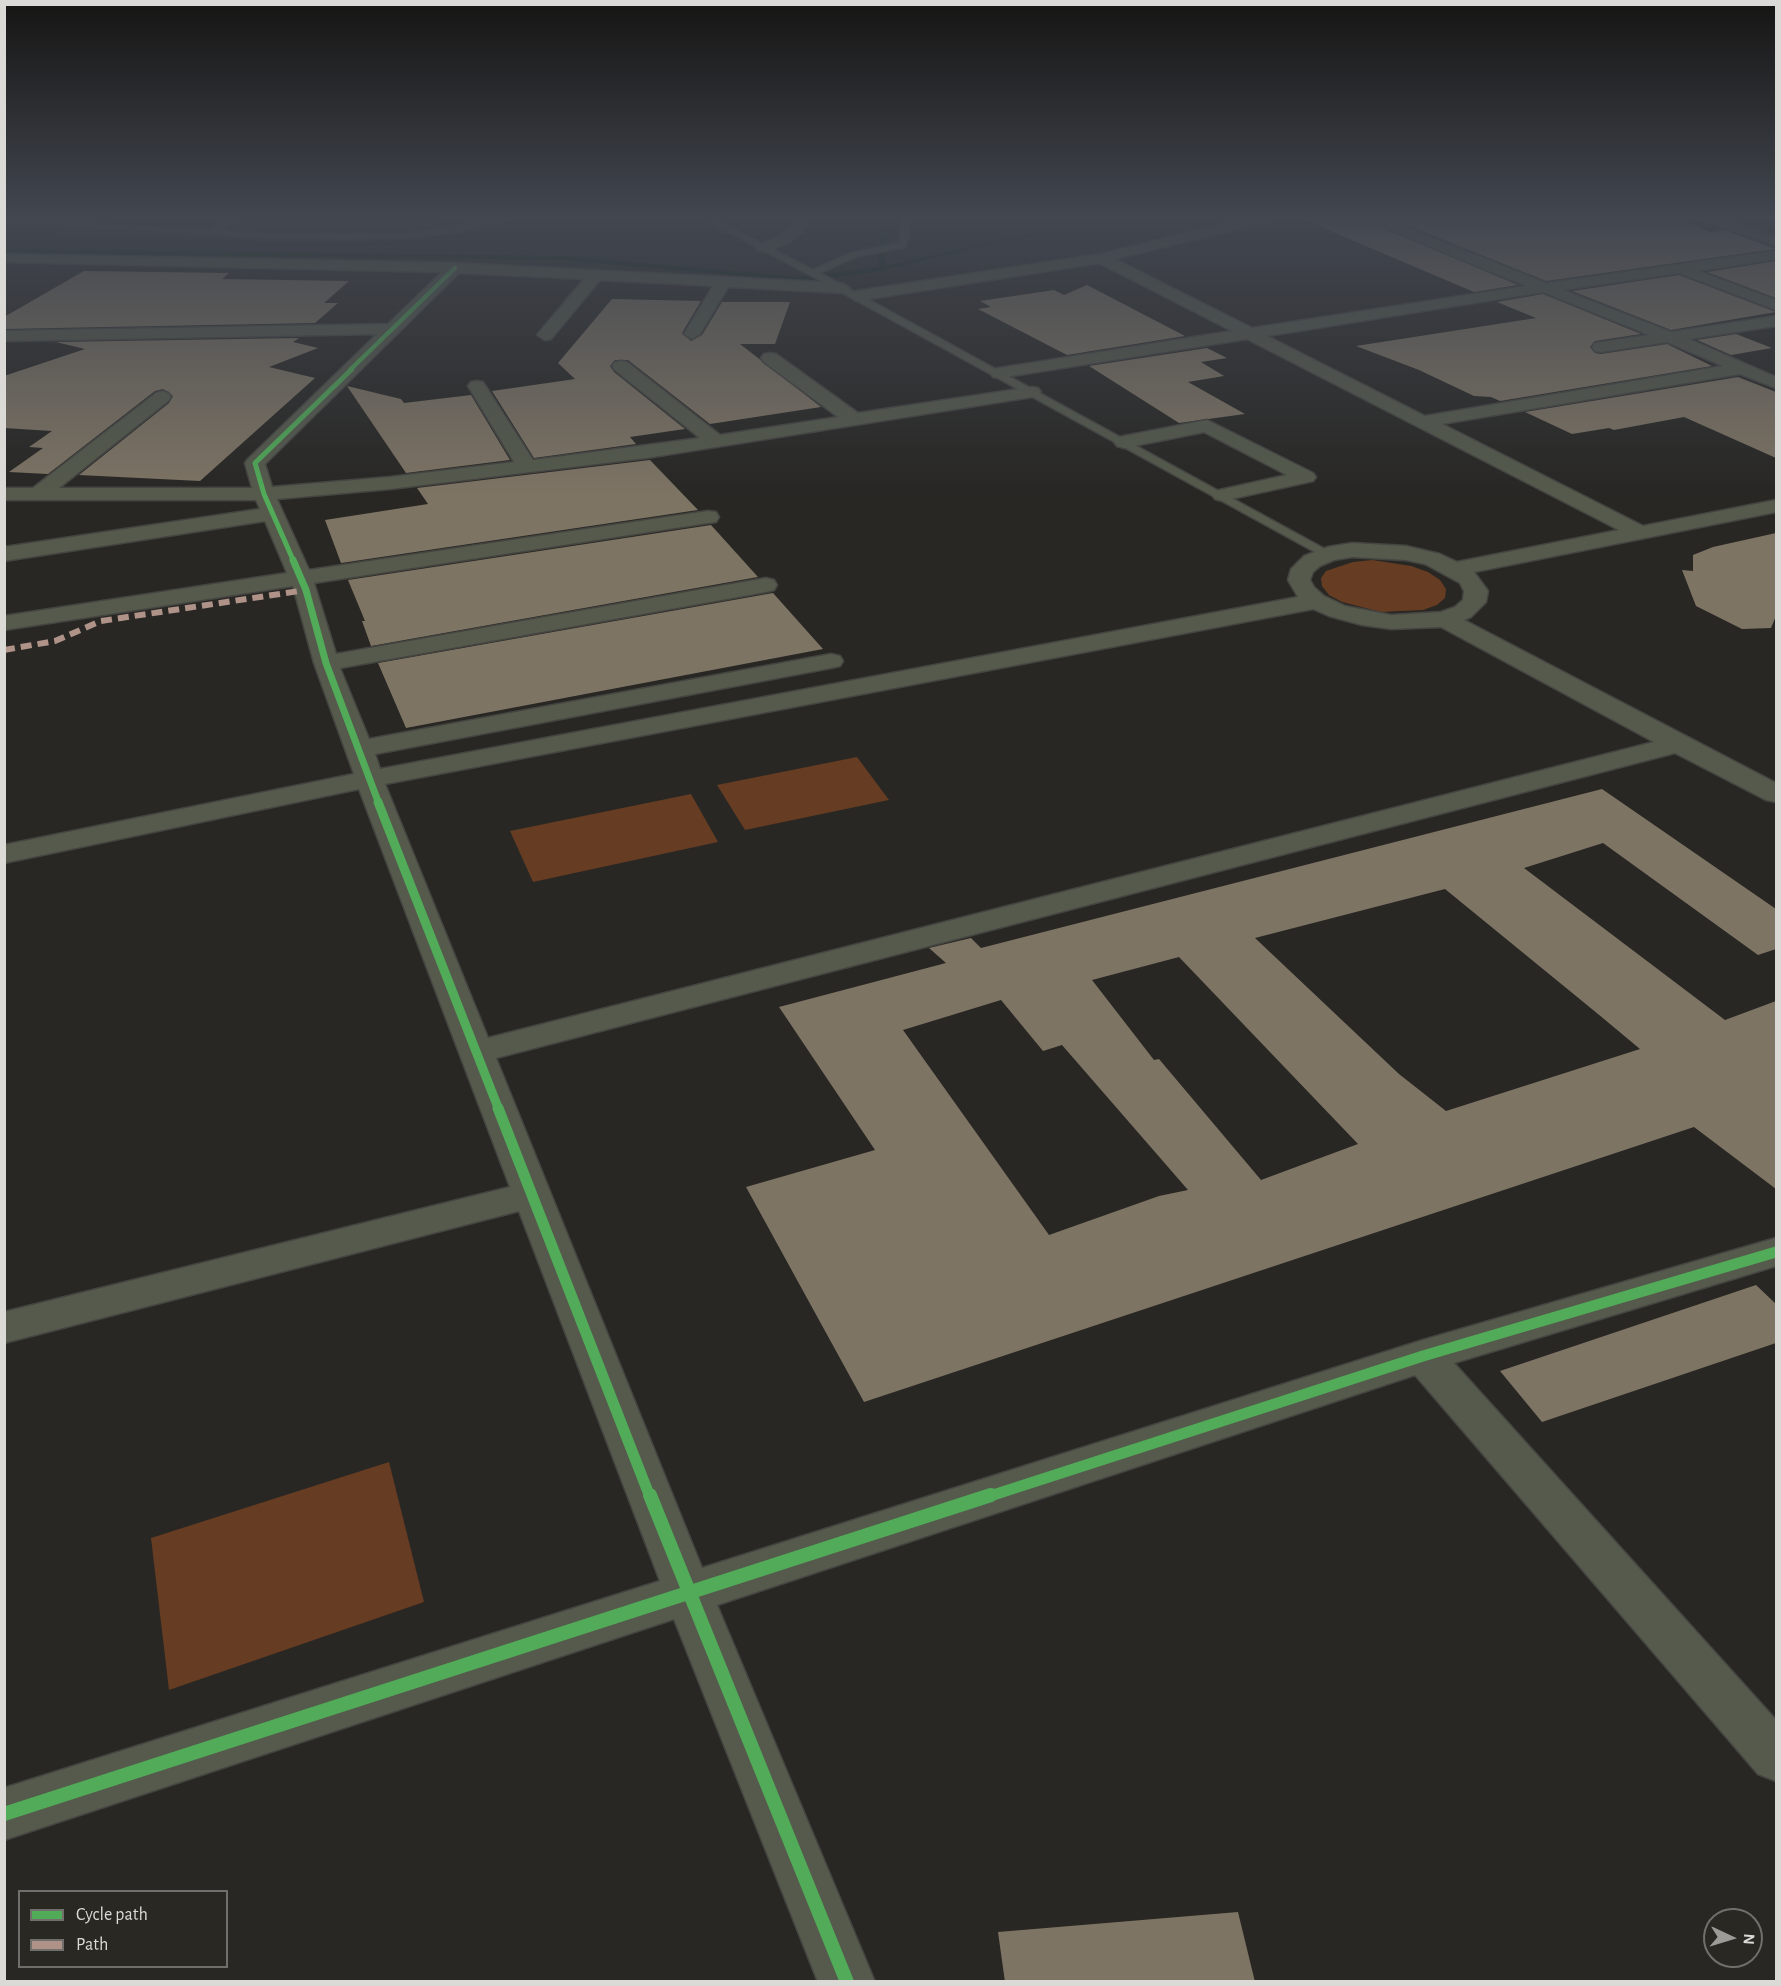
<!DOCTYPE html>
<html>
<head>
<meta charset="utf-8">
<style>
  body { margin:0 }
  #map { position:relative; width:1781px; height:1986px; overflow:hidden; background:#282724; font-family:"Alegreya Sans",sans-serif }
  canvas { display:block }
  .frame { position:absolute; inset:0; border:6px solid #dbdad7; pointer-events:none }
  .legend { position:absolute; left:18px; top:1890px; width:210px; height:78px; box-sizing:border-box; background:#292823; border:2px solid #706f6b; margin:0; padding:8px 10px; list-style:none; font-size:18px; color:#dbdad7 }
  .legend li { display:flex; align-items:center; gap:12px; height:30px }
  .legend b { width:30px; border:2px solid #706f6b }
  .north { position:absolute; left:1703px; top:1908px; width:60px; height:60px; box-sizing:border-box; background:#292823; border:2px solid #706f6b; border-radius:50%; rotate:94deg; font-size:16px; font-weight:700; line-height:24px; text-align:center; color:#dbdad7 }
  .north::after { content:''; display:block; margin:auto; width:21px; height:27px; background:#9c9b98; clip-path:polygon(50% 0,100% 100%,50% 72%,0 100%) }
</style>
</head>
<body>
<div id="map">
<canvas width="1781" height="1986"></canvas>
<div class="frame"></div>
<ul class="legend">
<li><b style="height:8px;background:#51ab58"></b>Cycle path</li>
<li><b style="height:8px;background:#af9288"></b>Path</li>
</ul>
<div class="north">N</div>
</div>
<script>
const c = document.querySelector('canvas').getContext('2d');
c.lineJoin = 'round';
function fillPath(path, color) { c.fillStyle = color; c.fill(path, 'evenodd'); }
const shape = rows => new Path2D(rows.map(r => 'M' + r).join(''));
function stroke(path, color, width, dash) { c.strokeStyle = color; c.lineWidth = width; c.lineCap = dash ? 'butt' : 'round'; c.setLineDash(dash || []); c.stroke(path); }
fillPath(shape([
  [225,218,449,218,428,240,305,242,47,236,76,223,208,227]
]), '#2f2e24');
fillPath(shape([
  [1372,560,1411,566,1428,572,1440,580,1446,589,1445,598,1437,605,1423,610,1381,612,1342,602,1329,595,1322,586,1321,578,1326,571,1353,562],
  [857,757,889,800,745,830,717,785],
  [691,794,718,842,533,882,510,831],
  [389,1462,424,1602,169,1690,151,1538]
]), '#663c22');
fillPath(shape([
  [889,218,894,218,885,253,885,266,1035,232,1038,234,865,274,798,281,563,260,4,253,4,249,563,256,798,277,879,267,879,253,889,218]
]), '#082011');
fillPath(shape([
  [1300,218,1359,218,1518,285,1474,292],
  [1389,218,1673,218,1711,232,1725,230,1776,249,1546,281],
  [1776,261,1776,298,1707,272],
  [84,271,229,273,222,279,349,281,324,303,338,303,315,323,4,329,4,317],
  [1679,275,1776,312,1671,330,1572,291],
  [1087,285,1185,336,1067,355,978,309,991,307,980,301,1054,290,1064,295],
  [1543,294,1641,334,1595,341,1590,347,1595,353,1601,354,1667,344,1712,366,1500,401,1491,397,1474,396,1419,370,1356,346,1536,318,1497,302],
  [612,299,701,301,682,333,691,341,702,335,722,302,790,302,775,344,740,344,821,407,710,424,628,360,615,360,610,366,614,372,685,429,630,437,636,444,534,458,492,391,575,379,558,363],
  [1736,334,1772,348,1731,355,1697,340],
  [299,338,293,342,318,348,269,367,315,378,200,481,79,475,169,403,173,396,163,389,155,391,48,474,9,472,43,448,29,447,52,431,4,428,4,376,85,349,56,342],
  [1207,348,1227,358,1201,362,1224,376,1188,382,1245,414,1179,423,1089,366],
  [1738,377,1776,392,1776,458,1684,417,1614,430,1609,428,1572,434,1525,412],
  [347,386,401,399,404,403,471,395,510,460,406,473],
  [650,460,698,510,341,563,325,520,428,504,417,488],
  [711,525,758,577,371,646,362,621,365,621,348,580],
  [1776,533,1776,616,1771,628,1742,629,1696,606,1682,570,1693,571,1693,555,1713,547],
  [773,593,823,649,406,728,378,663],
  [1602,789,1776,909,1776,949,1758,955,1603,843,1524,868,1725,1020,1776,1001,1776,1189,1694,1127,864,1402,746,1187,875,1150,779,1007,946,963,929,948,971,938,981,948],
  [1445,889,1598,1014,1640,1049,1446,1111,1399,1074,1255,938],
  [1179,957,1358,1144,1261,1180,1159,1059,1154,1060,1092,980],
  [1001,1000,1043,1051,1062,1045,1188,1190,1159,1196,1049,1235,903,1030],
  [1756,1285,1776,1304,1776,1343,1542,1422,1500,1371],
  [1238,1912,1255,1982,1005,1982,998,1932]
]), '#7e7464');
const lane = shape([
  [231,218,240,218,220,231,272,234,408,234,501,218,518,218,454,232,408,238,345,239,272,238,4,223,4,219,209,230,231,218],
  [702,218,712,218,813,270,850,253,899,243,903,218,911,218,906,247,855,257,820,273,1334,554,1332,557,1324,557,810,275,702,218]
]);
const street = shape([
  [796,218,810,218,804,231,788,243,768,251,758,251,756,248,758,245,778,237,793,226,796,218],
  [1247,218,1273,218,1271,221,1115,259,1252,328,1526,286,1361,218,1382,218,1546,283,1776,251,1776,259,1698,271,1776,300,1776,310,1679,273,1563,290,1671,332,1776,316,1776,326,1689,339,1776,377,1776,388,1740,374,1442,424,1643,526,1776,500,1776,512,1474,572,1488,591,1486,602,1471,617,1464,620,1776,783,1776,802,1766,800,1675,753,496,1058,702,1568,1423,1340,1776,1238,1776,1266,1454,1363,1776,1720,1776,1781,1758,1774,1415,1375,717,1605,875,1982,818,1982,674,1619,4,1840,4,1788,660,1581,519,1211,4,1343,4,1312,510,1187,359,789,4,863,4,845,354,774,314,663,293,586,4,630,4,616,287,573,265,521,4,561,4,547,260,509,256,500,4,500,4,488,33,488,156,393,162,391,168,393,171,397,168,401,59,488,252,488,245,463,248,459,377,334,4,341,4,331,388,324,442,272,4,262,4,254,455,263,842,283,850,288,842,293,728,287,700,334,692,339,684,334,713,286,600,280,551,339,545,340,537,335,584,279,459,273,265,464,272,487,390,477,514,462,468,386,471,382,477,381,483,382,533,460,700,438,615,370,612,366,615,362,621,361,627,362,720,435,838,417,764,362,761,358,764,354,770,353,776,354,858,413,1032,387,1038,388,1041,392,1038,396,1032,397,646,458,390,489,277,499,309,570,708,511,716,512,719,517,716,522,708,523,314,583,336,654,766,578,774,580,777,585,774,590,766,592,340,668,369,739,831,654,840,656,843,661,840,666,831,668,375,754,380,769,1298,597,1288,580,1291,569,1304,556,1328,547,1352,543,1406,546,1440,554,1457,562,1619,530,1247,339,999,378,993,377,990,373,993,369,999,368,1232,331,1099,263,856,301,848,296,856,291,1101,254,1247,218],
  [1543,292,1649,335,1595,343,1592,347,1595,351,1601,352,1667,342,1723,366,1425,416,1267,336,1543,292],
  [1352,557,1406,560,1425,564,1460,583,1464,591,1463,600,1455,607,1441,612,1391,615,1345,606,1324,596,1314,587,1310,580,1313,572,1320,566,1334,560,1352,557],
  [1313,609,1329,616,1362,625,1391,629,1441,627,1654,742,488,1038,385,784,1313,609],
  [1698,218,1720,218,1776,237,1776,246,1698,218],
  [1207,420,1313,473,1316,477,1313,481,1222,501,1215,499,1212,495,1215,491,1287,475,1204,432,1124,448,1117,446,1114,442,1117,438,1124,436,1207,420]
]);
stroke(lane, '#444441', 3);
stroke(street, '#444441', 3);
fillPath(lane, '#555a4c');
fillPath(street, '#555a4c');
stroke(shape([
  [4,650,55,641,101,621,306,590]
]), '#af9288', 6, [11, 6]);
stroke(shape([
  [350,370,455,268]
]), '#51ab58', 4.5);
stroke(shape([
  [294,562,264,494,255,463,352,369]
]), '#51ab58', 5);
stroke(shape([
  [293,560,306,590,326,663,379,804]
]), '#51ab58', 7);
stroke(shape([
  [378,802,499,1110]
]), '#51ab58', 9);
stroke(shape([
  [498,1108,650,1497],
  [987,1497,1423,1356,1776,1252]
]), '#51ab58', 11);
stroke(shape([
  [650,1495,847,1982],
  [4,1814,991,1495]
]), '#51ab58', 14);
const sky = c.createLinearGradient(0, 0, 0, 496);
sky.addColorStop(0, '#161514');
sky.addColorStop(0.44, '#424750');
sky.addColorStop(1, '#42475000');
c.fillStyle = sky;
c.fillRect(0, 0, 1781, 496);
</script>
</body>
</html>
